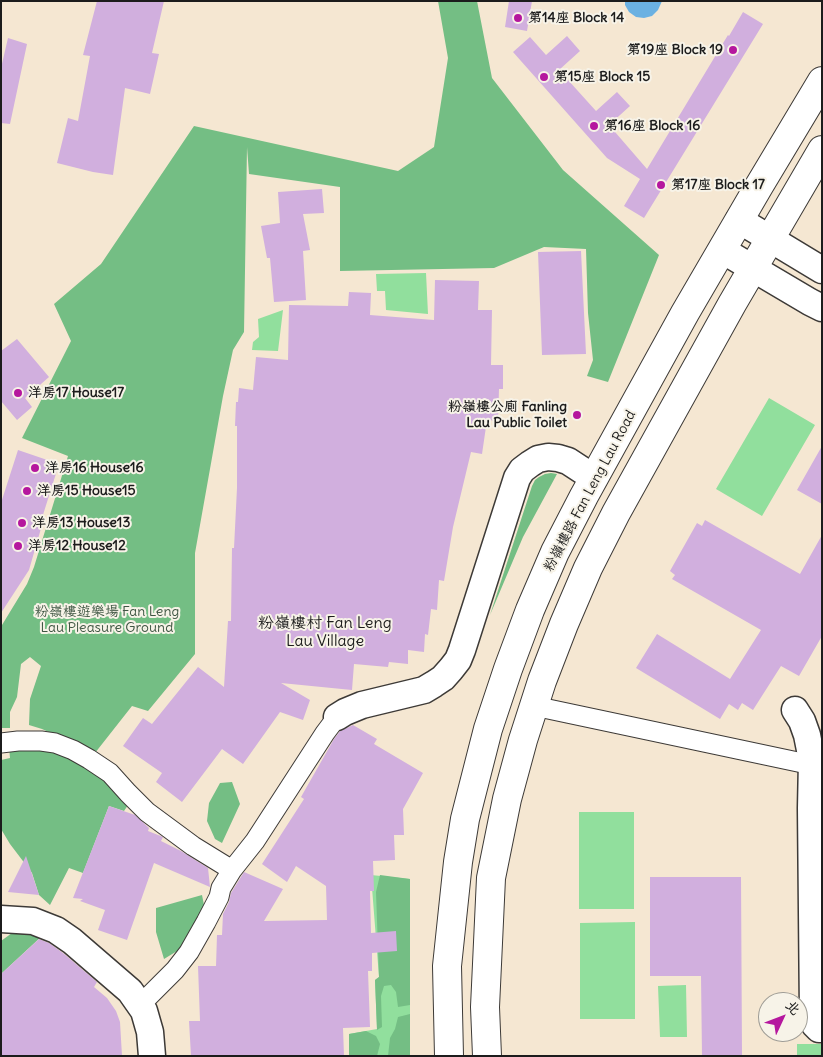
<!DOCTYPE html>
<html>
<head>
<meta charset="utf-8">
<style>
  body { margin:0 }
  #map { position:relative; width:823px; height:1057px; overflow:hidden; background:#f5e7d2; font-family:Delius,"LXGW WenKai TC",sans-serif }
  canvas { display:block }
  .frame { position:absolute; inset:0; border:2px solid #1c1c1c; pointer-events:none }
  .north { position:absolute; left:758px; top:992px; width:50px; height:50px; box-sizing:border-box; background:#f7f3e8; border:1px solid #9f9d96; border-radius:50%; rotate:47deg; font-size:14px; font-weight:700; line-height:20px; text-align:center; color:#1c1c1c }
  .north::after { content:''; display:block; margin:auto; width:18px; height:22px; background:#b5179e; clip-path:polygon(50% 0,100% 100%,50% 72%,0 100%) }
</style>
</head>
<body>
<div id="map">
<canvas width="823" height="1057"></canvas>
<div class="frame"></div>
<div class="north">北</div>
</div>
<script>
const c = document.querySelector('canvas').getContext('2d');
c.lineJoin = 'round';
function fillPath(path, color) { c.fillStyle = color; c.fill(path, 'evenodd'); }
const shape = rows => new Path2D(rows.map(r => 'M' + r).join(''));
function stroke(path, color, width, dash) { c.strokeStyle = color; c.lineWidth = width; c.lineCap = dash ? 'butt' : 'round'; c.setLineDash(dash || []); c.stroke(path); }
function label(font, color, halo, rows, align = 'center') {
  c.font = font + ' Delius,"LXGW WenKai TC",sans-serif'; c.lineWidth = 4; c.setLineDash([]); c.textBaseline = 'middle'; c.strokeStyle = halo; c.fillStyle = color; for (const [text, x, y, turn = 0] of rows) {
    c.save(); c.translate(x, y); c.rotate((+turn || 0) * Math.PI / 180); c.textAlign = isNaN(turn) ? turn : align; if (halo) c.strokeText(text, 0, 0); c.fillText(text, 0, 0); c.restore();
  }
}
fillPath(shape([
  [426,273,428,314,386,310,385,291,377,291,376,274],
  [283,310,278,351,252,350,253,342,259,337,258,319],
  [769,398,815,425,762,516,716,489],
  [579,812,634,812,634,909,579,909],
  [371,875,410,879,410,1056,349,1056,349,1034,377,1029,375,980,379,977],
  [635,922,635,1019,580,1019,580,923],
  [686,985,687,1037,660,1037,658,986],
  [797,1044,822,1044,822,1056,797,1056]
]), '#91df9d');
fillPath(shape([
  [438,1,477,1,492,78,563,170,659,255,608,382,587,376,593,360,588,313,586,249,544,247,494,268,340,271,340,187,249,174,247,147,244,332,233,350,223,396,195,553,195,654,148,711,132,706,95,753,42,729,29,725,30,699,41,666,30,657,21,664,17,697,10,712,10,728,1,728,1,640,2,625,27,584,34,567,68,456,22,438,71,341,54,304,101,264,194,126,398,171,434,147,448,58],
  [551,473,557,474,523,537,490,615,532,486,535,480,539,477,545,474],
  [34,745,83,761,130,802,124,811,109,806,83,873,69,868,50,905,39,895,32,873,10,844,1,829,1,760,10,758,9,747],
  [232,782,240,804,222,843,215,839,207,821,209,803,220,783],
  [380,875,410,879,410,1005,398,1007,396,992,391,985,384,986,381,996,382,1027,377,1030,375,980,379,977,376,892],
  [202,895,204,905,182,948,164,959,156,932,156,908],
  [26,932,42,936,1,974,1,941,12,933],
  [410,1014,410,1056,388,1056,390,1038,395,1029,398,1017],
  [366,1031,376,1036,380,1044,377,1056,349,1056,349,1034]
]), '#74be84');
fillPath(shape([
  [625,1,662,1,658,10,652,16,644,18,636,17,629,12,625,5]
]), '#6bb1e2');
fillPath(shape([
  [97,1,164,1,152,53,159,54,150,94,125,88,113,175,93,172,57,163,68,118,78,121,90,56,83,55],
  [509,1,532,1,527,31,505,27],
  [743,12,763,24,644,218,624,206,640,179,607,158,513,52,530,37,546,55,567,36,580,51,559,70,596,111,617,92,630,106,609,125,647,169,728,35,729,36],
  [8,38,27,44,10,124,1,123,1,68],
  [322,189,324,213,303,214,310,250,303,251,306,300,274,302,270,258,267,258,261,226,280,223,278,192],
  [581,251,586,354,542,355,538,252],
  [435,280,479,281,478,310,492,310,491,365,503,365,503,389,499,389,498,421,487,420,482,454,471,452,453,527,444,581,439,580,437,610,431,609,428,635,425,634,424,652,408,650,408,664,389,662,388,667,354,664,352,690,281,683,310,700,303,720,280,712,243,764,222,749,182,802,156,782,162,773,123,746,143,718,152,724,198,667,224,687,228,621,231,621,232,548,234,548,237,488,237,426,235,426,236,402,238,402,239,388,253,390,256,357,288,360,289,305,348,306,349,292,371,293,370,315,434,320],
  [17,339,49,377,25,398,32,407,17,420,1,401,1,351],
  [822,446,822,504,797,490],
  [18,450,59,464,42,518,44,518,29,570,1,613,1,503],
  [705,520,800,574,822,535,822,636,799,676,781,666,753,710,742,703,738,710,729,704,720,719,636,668,657,634,730,679,761,630,672,579,675,575,670,571,697,523,702,526],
  [353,725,377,739,374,744,423,773,403,809,404,835,394,835,395,860,373,861,374,891,370,891,371,933,396,931,397,951,372,953,372,971,368,971,370,1027,343,1028,344,1056,191,1056,189,1021,200,1021,198,966,216,966,217,935,222,935,223,914,229,902,231,893,244,872,283,889,264,921,327,920,326,886,296,866,287,882,262,864,304,799,301,797,334,739,340,731],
  [109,806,135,815,149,828,148,831,163,837,161,841,181,851,208,868,210,887,154,863,127,940,98,930,105,910,80,901,83,899,73,898],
  [26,856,39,895,8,892],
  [650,877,741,877,742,1056,702,1056,701,976,650,976],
  [39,939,49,943,63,953,97,982,94,987,107,998,116,1011,120,1022,122,1056,1,1056,1,974]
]), '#d1afde');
const pedestrian = shape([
  [534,706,812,765],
  [1,743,18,741,41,741,55,743,73,750,89,759,110,773,128,793,147,812,193,846,232,870],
  [140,1005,175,970,189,952,206,922,219,897,221,888,232,870,255,841,325,733,337,717]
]);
const minor = shape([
  [739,220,822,270],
  [722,250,810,302,822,308],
  [795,710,802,721,807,735,812,760,811,808,813,1016,814,1024,819,1029,822,1029],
  [337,717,345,712,362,705,424,690,434,684,443,678,451,669,458,660,462,650,517,478,522,470,530,464,538,459,548,457,558,458,568,461,594,478],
  [1,919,33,921,56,930,72,941,130,991,144,1011,150,1032,152,1056]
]);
const tertiary = shape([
  [449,1056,447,966,458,862,465,819,488,729,508,669,530,610,555,552,584,496,685,313,759,186,822,81],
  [487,1056,485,1007,491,878,507,799,523,740,542,681,564,624,588,568,616,513,732,304,822,150]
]);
stroke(pedestrian, '#3d3a37', 21);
stroke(minor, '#3d3a37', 29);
stroke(tertiary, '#3d3a37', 30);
stroke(pedestrian, '#fff', 19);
stroke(minor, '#fff', 26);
stroke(tertiary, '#fff', 28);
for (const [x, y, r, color] of [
  [518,18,5,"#b5179e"],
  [733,50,5,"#b5179e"],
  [544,77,5,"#b5179e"],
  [594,126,5,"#b5179e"],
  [661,185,5,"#b5179e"],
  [18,393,5,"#b5179e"],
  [577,415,5,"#b5179e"],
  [35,468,5,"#b5179e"],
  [27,491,5,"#b5179e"],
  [22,523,5,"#b5179e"],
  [18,546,5,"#b5179e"]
]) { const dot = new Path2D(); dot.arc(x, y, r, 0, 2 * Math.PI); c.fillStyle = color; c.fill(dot); stroke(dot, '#f7f3e8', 2); }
label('bold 14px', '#1c1c1c', '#f7f3e8', [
  ["第14座 Block 14",528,18],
  ["第19座 Block 19",723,50,"right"],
  ["第15座 Block 15",554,77],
  ["第16座 Block 16",604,126],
  ["第17座 Block 17",671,185],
  ["洋房17 House17",28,393],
  ["粉嶺樓公廁 Fanling",567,407,"right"],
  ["Lau Public Toilet",567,423,"right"],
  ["洋房16 House16",45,468],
  ["洋房15 House15",37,491],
  ["洋房13 House13",32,523],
  ["洋房12 House12",28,546]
], 'left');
label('14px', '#1c1c1c', '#f7f3e8', [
  ["粉嶺樓路 Fan Leng Lau Road",590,491,-62]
]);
label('14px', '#3f5643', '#f7f3e8', [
  ["粉嶺樓遊樂場 Fan Leng",107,612],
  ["Lau Pleasure Ground",107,628]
]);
label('16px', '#1c1c1c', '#f7f3e8', [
  ["粉嶺樓村 Fan Leng",325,623],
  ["Lau Village",325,641]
]);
</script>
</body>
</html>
